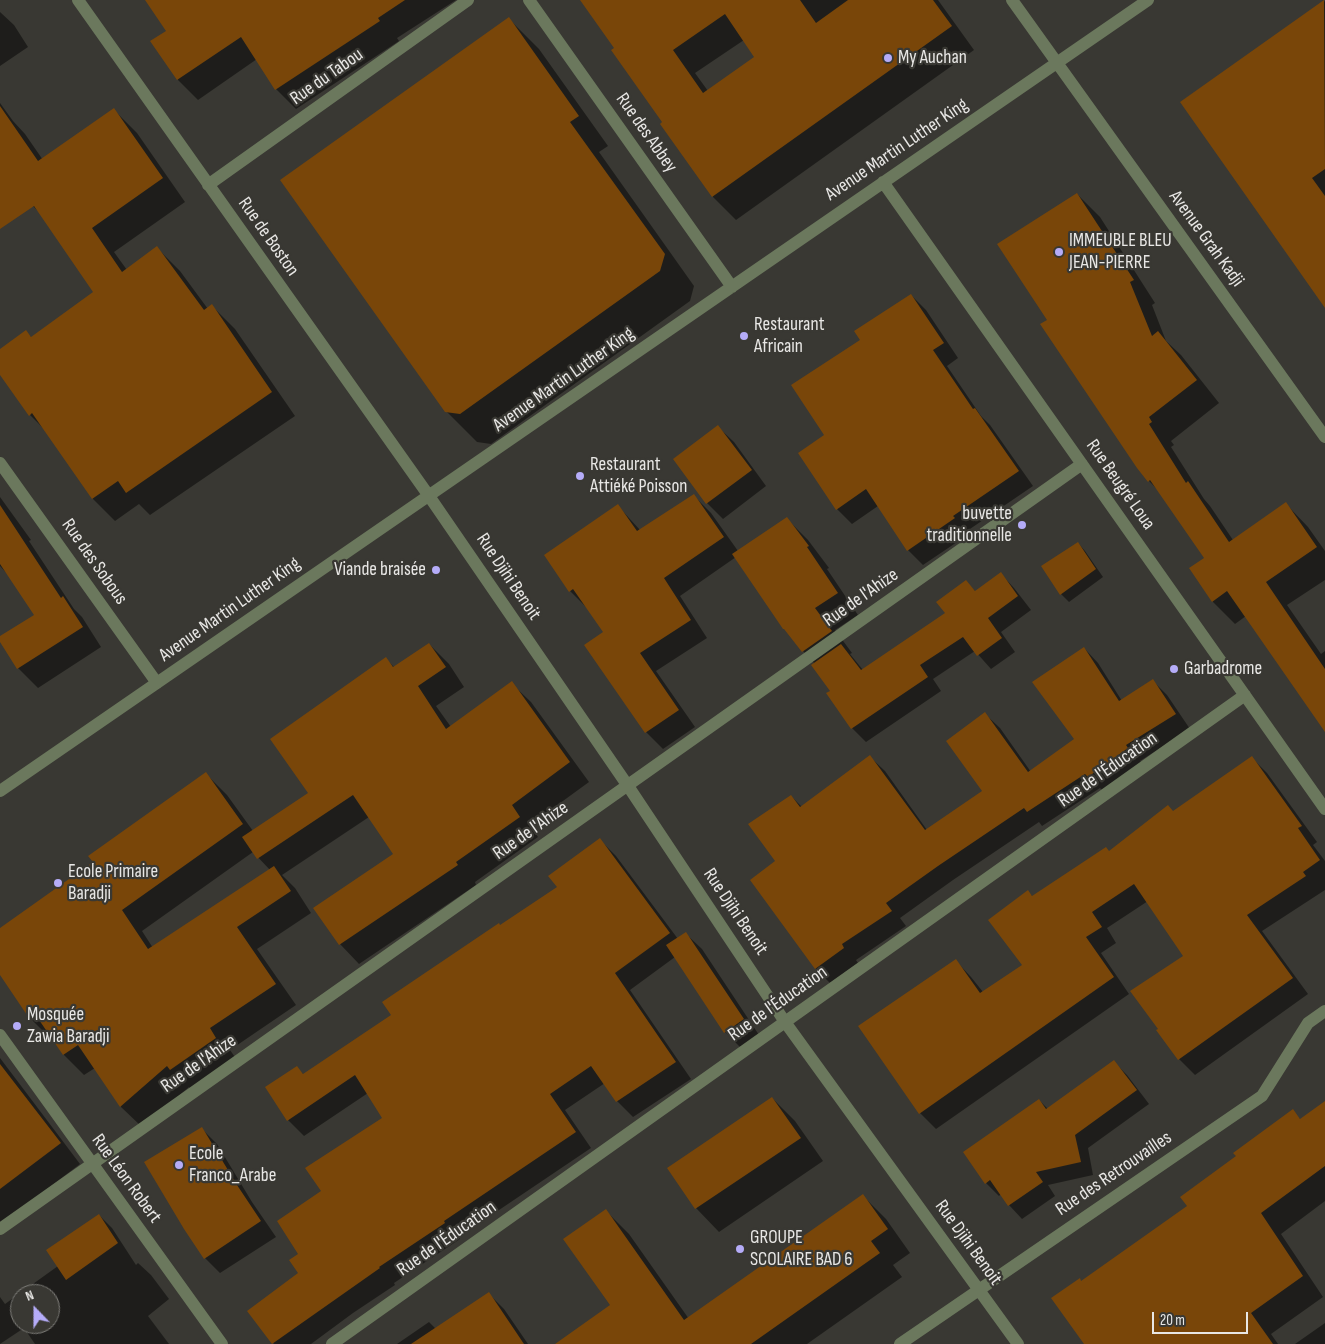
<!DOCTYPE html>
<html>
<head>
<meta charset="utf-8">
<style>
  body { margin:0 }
  #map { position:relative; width:1325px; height:1344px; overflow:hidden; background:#393833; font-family:"Sofia Sans Condensed",sans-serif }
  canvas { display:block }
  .north { position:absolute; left:10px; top:1284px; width:50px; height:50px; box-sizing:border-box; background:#393833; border:1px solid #7f7e7a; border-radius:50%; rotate:338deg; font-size:14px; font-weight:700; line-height:20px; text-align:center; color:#e8e7e5 }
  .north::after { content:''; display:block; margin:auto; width:18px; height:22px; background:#b5acf8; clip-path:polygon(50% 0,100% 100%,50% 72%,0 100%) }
  .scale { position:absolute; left:1152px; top:1312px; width:96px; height:22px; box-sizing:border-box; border:2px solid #e8e7e5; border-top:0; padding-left:6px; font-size:15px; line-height:18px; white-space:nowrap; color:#e8e7e5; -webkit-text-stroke:4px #393833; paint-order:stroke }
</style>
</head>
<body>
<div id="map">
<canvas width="1325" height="1344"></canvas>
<div class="north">N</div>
<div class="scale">20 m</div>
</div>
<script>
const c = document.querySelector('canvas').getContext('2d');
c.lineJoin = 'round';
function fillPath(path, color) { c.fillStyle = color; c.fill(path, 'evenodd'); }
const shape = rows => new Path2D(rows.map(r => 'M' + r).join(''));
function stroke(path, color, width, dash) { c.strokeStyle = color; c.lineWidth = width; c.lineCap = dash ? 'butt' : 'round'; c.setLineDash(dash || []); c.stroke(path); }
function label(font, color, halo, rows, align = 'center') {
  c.font = font + ' "Sofia Sans Condensed",sans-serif'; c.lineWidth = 4.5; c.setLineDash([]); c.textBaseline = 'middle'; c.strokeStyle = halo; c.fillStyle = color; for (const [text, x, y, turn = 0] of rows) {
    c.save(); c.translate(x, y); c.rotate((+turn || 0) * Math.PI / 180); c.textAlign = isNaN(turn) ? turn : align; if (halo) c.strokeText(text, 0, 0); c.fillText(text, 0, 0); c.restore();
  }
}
fillPath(shape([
  [147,0,456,0,397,38,399,41,296,109,276,89,257,59,198,100,178,80,152,42,168,31],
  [581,0,938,0,974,50,736,220,713,197,661,124,664,123,616,49],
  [744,40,756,57,708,91,695,73],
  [1325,1,1325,306,1181,102],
  [0,12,14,25,28,47,0,66],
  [509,19,539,49,608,146,599,152,694,286,690,301,491,444,477,442,446,411],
  [0,103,13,121,25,134,43,160,114,110,137,133,185,202,114,252,127,270,157,248,180,271,208,309,212,306,235,329,295,416,150,515,139,504,115,521,92,498,47,432,30,415,0,373,0,350,26,332,32,338,95,293,42,215,33,206,0,184],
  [1077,194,1100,217,1155,303,1152,305,1166,341,1181,355,1219,403,1171,441,1174,445,1171,447,1204,499,1210,506,1233,540,1286,504,1308,527,1325,551,1325,580,1287,605,1321,654,1325,651,1325,730,1246,616,1235,624,1212,601,1205,559,1162,494,1149,481,1048,320],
  [911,295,926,310,958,358,947,366,981,416,990,425,1033,486,967,531,969,534,923,565,908,550,878,506,852,524,837,509,826,435,862,340],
  [718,427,734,442,766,486,723,519,707,503,674,459],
  [694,496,711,513,738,551,787,519,808,540,829,568,827,569,858,615,835,630,852,653,850,654,863,670,947,614,966,582,976,592,1001,574,1014,588,1031,610,1001,632,1015,652,991,669,975,651,933,679,941,691,866,742,852,728,815,664,803,651,736,557,680,596,707,638,656,671,695,727,663,749,646,732,586,645,605,632,587,608,570,591,546,555,618,506,640,530],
  [0,497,31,540,29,541,74,609,82,617,101,647,38,688,18,668,0,640,0,637,35,615,12,579,0,566],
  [1078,543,1085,551,1103,577,1069,602,1061,594,1043,567],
  [429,644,449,664,464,687,436,706,451,727,511,683,531,702,589,782,530,825,538,837,475,882,476,885,359,964,340,944,395,854,369,817,282,875,295,888,311,913,257,949,296,1005,230,1050,237,1060,191,1090,189,1087,142,1127,121,1107,95,1068,84,1075,63,1054,52,1038,51,1039,30,1018,0,964,0,930,95,863,206,774,227,795,253,831,310,793,386,659,395,668],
  [253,852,270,870,153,948,142,931],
  [1084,648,1098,663,1122,701,1152,680,1167,695,1190,729,1140,761,1142,763,1103,791,1100,788,1042,826,1039,822,953,880,900,918,906,926,856,960,858,963,830,983,816,969,751,880,777,862,791,796,802,807,870,757,885,771,927,830,983,791,985,714,1000,728,1031,772,1076,740],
  [1252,758,1267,773,1317,842,1313,845,1325,861,1325,890,1262,931,1308,994,1195,1075,1179,1059,1185,956,1148,901,1107,928,1116,943,1101,953,1129,994,936,1129,920,1113,956,961,971,977,983,992,1023,965,1027,891,1033,897,1109,852,1174,812],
  [600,840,616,856,678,939,686,934,702,949,759,1035,741,1048,725,1032,675,957,630,990,691,1079,633,1117,617,1101,605,1083,565,1110,591,1148,459,1237,460,1239,394,1283,395,1285,353,1313,311,1344,274,1344,249,1311,300,1273,300,1254,323,1192,383,1118,368,1093,304,1136,288,1120,297,1068,304,1075,393,1016,500,926,558,888],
  [0,1058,80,1164,18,1211,0,1227],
  [1114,1062,1127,1075,1149,1104,1088,1148,1093,1175,1048,1185,1055,1196,1022,1219,1009,1205,1001,1194,999,1196,986,1183,1039,1100,1048,1109],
  [772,1098,795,1121,823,1161,719,1232,696,1208],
  [1325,1103,1325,1201,1281,1234,1323,1297,1271,1334,1278,1344,1085,1344,1081,1282,1189,1206,1237,1156,1292,1111,1301,1120],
  [202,1129,217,1144,252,1202,276,1237,220,1273,205,1258],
  [863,1196,886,1219,910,1253,893,1265,902,1277,807,1344,639,1344,606,1211,629,1234,689,1319],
  [99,1215,112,1228,136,1265,138,1263,151,1275,169,1299,148,1316,169,1344,35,1344,24,1328,0,1344,0,1297,5,1304,58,1266],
  [20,1294,50,1294,50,1324,20,1324],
  [489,1294,504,1309,528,1344,397,1344,429,1322,436,1329],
  [1325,1323,1325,1344,1295,1344]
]), '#0007');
fillPath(shape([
  [145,0,405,0,378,18,380,21,275,90,241,37,177,80,150,41,166,31],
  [580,0,800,0,816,23,848,0,933,0,952,26,712,197,660,124,662,122,611,50,614,48],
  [725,14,754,57,703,93,673,50],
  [1324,0,1325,169,1312,178,1325,196,1325,308,1180,102],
  [509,17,579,116,570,122,665,254,660,271,460,414,445,412,280,180],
  [0,106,38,161,114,108,163,178,92,228,122,272,157,246,204,310,212,304,272,392,126,493,118,481,92,499,32,413,29,416,0,375,0,349,26,330,31,337,93,292,34,206,0,229],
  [1077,193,1134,280,1130,282,1152,336,1158,331,1197,380,1149,417,1152,422,1149,424,1186,483,1188,481,1229,542,1286,502,1317,547,1266,582,1325,669,1325,732,1227,591,1212,602,1189,568,1204,558,1150,480,1148,482,1137,468,1040,324,1047,320,997,244],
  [911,294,944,343,933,350,973,409,975,408,1019,471,953,516,955,518,907,551,866,489,836,510,798,453,824,435,791,385,860,340,854,331],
  [718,425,752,470,706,504,673,459],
  [694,494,724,537,664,578,691,620,640,653,679,710,645,733,584,645,603,632,573,589,569,592,544,555,618,504,637,531],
  [0,505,61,598,63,596,83,627,17,669,0,642,0,636,34,615,0,564],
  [787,517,809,546,807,547,838,593,815,608,832,631,802,652,784,629,783,629,732,554],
  [1078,542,1096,569,1060,595,1041,566],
  [1001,572,1018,596,988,618,1002,638,977,656,963,637,920,665,928,677,851,729,826,693,830,691,811,665,841,644,861,670,945,613,936,602,966,580,975,591],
  [429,643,446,667,418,686,446,729,512,681,570,762,512,805,520,817,456,862,458,865,339,945,313,908,393,854,353,795,257,859,242,837,308,793,270,739,386,657,393,667],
  [1084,647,1119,701,1153,679,1176,714,1126,745,1128,748,1088,777,1085,774,1027,812,1024,808,938,866,886,903,892,911,842,944,844,948,815,969,750,880,775,861,748,824,791,795,800,807,870,755,925,830,982,791,946,741,985,712,1028,772,1074,739,1032,682],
  [1252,756,1302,826,1298,828,1320,860,1303,872,1306,876,1247,915,1293,978,1178,1060,1156,1030,1158,1029,1130,991,1183,956,1134,884,1092,912,1102,927,1086,937,1114,977,919,1114,858,1026,956,959,980,993,1022,965,988,920,1028,890,1032,896,1106,847,1109,851,1168,805,1173,811],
  [206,772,243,824,122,910,148,949,274,866,291,891,237,927,276,984,210,1028,216,1038,170,1070,167,1066,120,1107,78,1045,63,1055,35,1014,29,1018,0,975,0,928,93,862,88,856],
  [600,838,670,933,615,973,676,1062,616,1102,591,1066,550,1094,576,1132,444,1221,445,1223,379,1267,380,1268,272,1344,247,1311,298,1273,289,1260,298,1254,277,1221,321,1191,305,1168,382,1118,355,1075,287,1121,265,1087,297,1066,303,1074,391,1015,382,1002,499,923,500,925,557,887,548,876],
  [686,932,744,1019,724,1033,666,945],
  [1114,1060,1137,1090,1075,1135,1081,1162,1036,1172,1043,1182,1008,1206,990,1180,985,1184,963,1152,1039,1099,1046,1109],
  [0,1064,61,1143,0,1189],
  [772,1097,801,1138,695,1209,667,1168],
  [1325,1101,1325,1166,1261,1213,1303,1276,1251,1313,1273,1344,1084,1344,1051,1298,1080,1278,1081,1281,1187,1206,1180,1197,1236,1156,1233,1153,1293,1109,1300,1119],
  [202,1127,237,1185,261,1221,204,1259,184,1229,144,1162],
  [863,1194,888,1229,871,1241,880,1253,751,1344,555,1344,610,1305,563,1239,606,1209,684,1320],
  [99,1214,118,1243,66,1280,46,1250],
  [489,1292,524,1344,411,1344]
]), '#794609');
stroke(shape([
  [78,0,429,496,628,786,785,1022,1018,1344],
  [529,0,732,287],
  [1012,0,1325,437],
  [883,182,1325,809],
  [208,185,468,0],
  [0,463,157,683],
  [0,791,1148,0],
  [0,1035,222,1344],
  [0,1229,1082,464],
  [332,1344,1245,695],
  [900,1344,1262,1096,1308,1023,1325,1011]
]), '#6b785d', 12);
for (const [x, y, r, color] of [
  [888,58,5,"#b5acf8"],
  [1059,252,5,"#b5acf8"],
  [744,336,5,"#b5acf8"],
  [580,476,5,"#b5acf8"],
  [1022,525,5,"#b5acf8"],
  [436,570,5,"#b5acf8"],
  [1174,669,5,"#b5acf8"],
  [58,883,5,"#b5acf8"],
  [17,1026,5,"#b5acf8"],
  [179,1165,5,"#b5acf8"],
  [740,1249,5,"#b5acf8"]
]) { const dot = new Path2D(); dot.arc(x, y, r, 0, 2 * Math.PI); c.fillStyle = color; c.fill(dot); stroke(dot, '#393833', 2); }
label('19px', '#e8e7e5', '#393833', [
  ["My Auchan",898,58],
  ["IMMEUBLE BLEU",1069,241],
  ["JEAN-PIERRE",1069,263],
  ["Restaurant",754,325],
  ["Africain",754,347],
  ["Restaurant",590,465],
  ["Attiéké Poisson",590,487],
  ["buvette",1012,514,"right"],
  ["traditionnelle",1012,536,"right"],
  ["Viande braisée",426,570,"right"],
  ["Garbadrome",1184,669],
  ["Ecole Primaire",68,872],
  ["Baradji",68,894],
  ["Mosquée",27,1015],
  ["Zawia Baradji",27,1037],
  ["Ecole",189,1154],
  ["Franco_Arabe",189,1176],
  ["GROUPE",750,1238],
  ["SCOLAIRE BAD 6",750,1260]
], 'left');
label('19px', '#e8e7e5', '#393833', [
  ["Rue du Tabou",327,77,-35],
  ["Rue des Abbey",646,133,55],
  ["Avenue Martin Luther King",897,150,-34],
  ["Rue de Boston",268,237,55],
  ["Avenue Grah Kadji",1206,239,54],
  ["Avenue Martin Luther King",564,380,-35],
  ["Rue Beugré Loua",1120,485,55],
  ["Rue des Sobous",94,562,55],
  ["Rue Djihi Benoit",508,577,56],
  ["Rue de l'Ahize",861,598,-35],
  ["Avenue Martin Luther King",230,610,-35],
  ["Rue de l'Éducation",1108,770,-35],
  ["Rue de l'Ahize",531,831,-35],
  ["Rue Djihi Benoit",735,912,56],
  ["Rue de l'Éducation",778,1004,-35],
  ["Rue de l'Ahize",199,1064,-35],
  ["Rue des Retrouvailles",1114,1174,-34],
  ["Rue Léon Robert",126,1179,54],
  ["Rue de l'Éducation",447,1239,-35],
  ["Rue Djihi Benoit",968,1243,54]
]);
</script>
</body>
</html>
